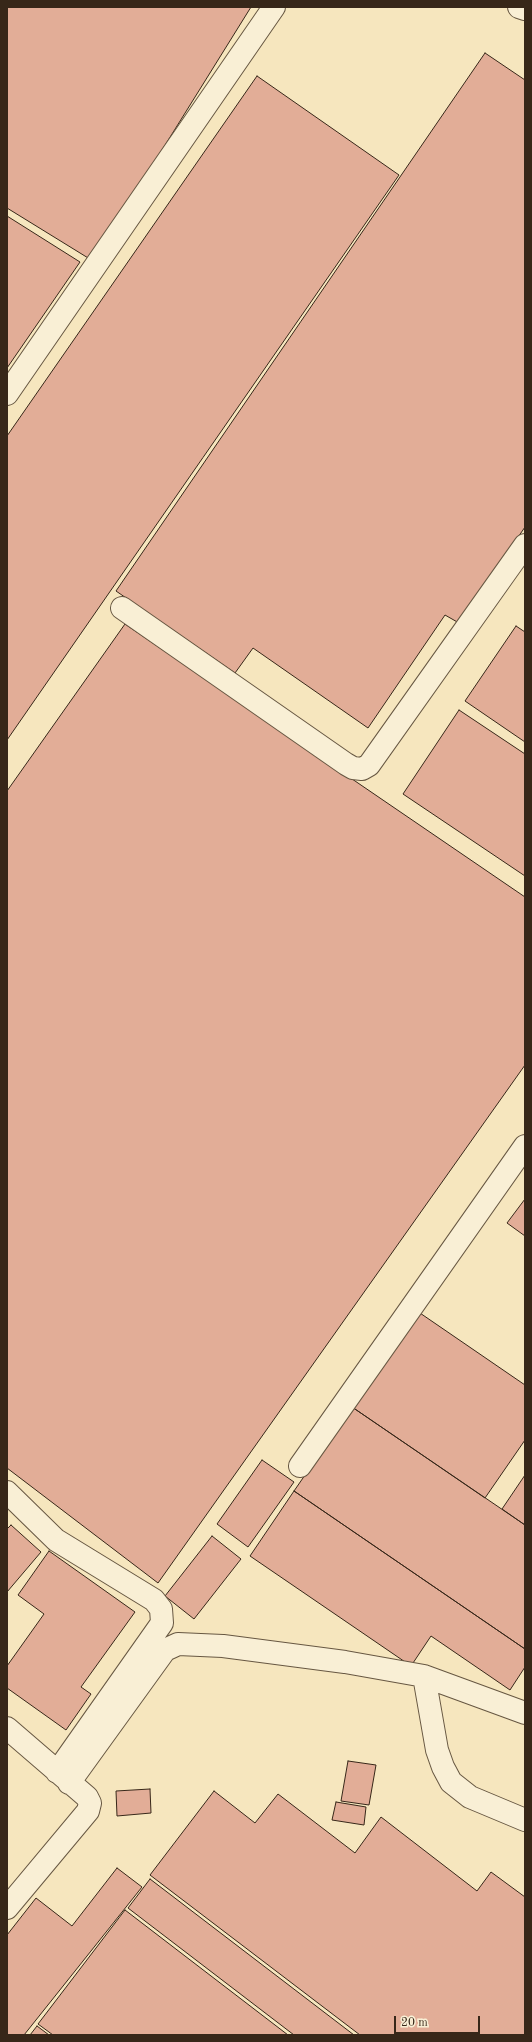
<!DOCTYPE html>
<html>
<head>
<meta charset="utf-8">
<style>
  body { margin:0 }
  #map { position:relative; width:532px; height:2042px; overflow:hidden; background:#f6e6be; font-family:"Old Standard TT",serif }
  canvas { display:block }
  .frame { position:absolute; inset:0; border:8px solid #372719; pointer-events:none }
  .scale { position:absolute; left:394px; top:2016px; width:86px; height:18px; box-sizing:border-box; border:2px solid #372719; border-top:0; padding-left:5px; font-size:12px; line-height:14px; white-space:nowrap; color:#372719; -webkit-text-stroke:3px #f9efd5; paint-order:stroke }
</style>
</head>
<body>
<div id="map">
<canvas width="532" height="2042"></canvas>
<div class="frame"></div>
<div class="scale">20 m</div>
</div>
<script>
const c = document.querySelector('canvas').getContext('2d');
c.lineJoin = 'round';
function fillPath(path, color) { c.fillStyle = color; c.fill(path, 'evenodd'); }
const shape = rows => new Path2D(rows.map(r => 'M' + r).join(''));
function stroke(path, color, width, dash) { c.strokeStyle = color; c.lineWidth = width; c.lineCap = dash ? 'butt' : 'round'; c.setLineDash(dash || []); c.stroke(path); }
const building = shape([
  [7,7,251,7,93,261,7,208,7,7],
  [485,53,525,80,525,527,459,623,445,615,368,728,253,648,235,673,116,591,485,53],
  [257,76,399,175,7,740,7,436,257,76],
  [7,216,80,262,7,368,7,216],
  [125,624,525,897,525,1065,158,1583,7,1468,7,791,125,624],
  [516,626,525,632,525,742,465,701,516,626],
  [459,710,525,754,525,876,403,794,459,710],
  [525,1199,525,1236,507,1223,525,1199],
  [417,1311,525,1385,525,1440,485,1498,352,1407,417,1311],
  [352,1407,525,1525,525,1649,294,1491,352,1407],
  [262,1460,294,1482,248,1547,217,1524,262,1460],
  [525,1475,525,1525,502,1509,525,1475],
  [294,1491,525,1649,525,1667,510,1690,431,1636,411,1666,250,1556,294,1491],
  [11,1525,41,1552,7,1592,7,1529,11,1525],
  [212,1536,241,1559,194,1619,165,1596,212,1536],
  [49,1551,135,1612,81,1687,91,1694,66,1730,7,1688,7,1666,44,1614,18,1595,49,1551],
  [348,1761,376,1765,369,1805,341,1801,348,1761],
  [150,1789,151,1813,117,1816,116,1791,150,1789],
  [214,1791,255,1823,278,1794,355,1853,381,1817,477,1891,491,1872,525,1897,525,2035,360,2035,150,1875,214,1791],
  [336,1802,366,1807,364,1825,332,1820,336,1802],
  [117,1868,142,1887,24,2035,7,2035,7,1935,36,1898,72,1926,117,1868],
  [150,1879,354,2035,294,2035,128,1908,150,1879],
  [125,1910,288,2035,53,2035,38,2024,125,1910],
  [37,2026,49,2035,30,2035,37,2026]
]);
fillPath(building, '#e2ad97');
stroke(building, '#372719', 1);
const minor = shape([
  [519,7,525,9],
  [7,394,274,7],
  [122,608,346,764,353,768,362,769,369,765,525,545],
  [300,1466,525,1146],
  [7,1492,56,1540,154,1600,161,1609,162,1623,57,1772],
  [424,1676,437,1750,443,1767,451,1782,470,1797,525,1820],
  [7,1728,87,1797,90,1803,88,1811,7,1908],
  [69,1783,165,1650,178,1644,223,1646,345,1662,424,1676,525,1713]
]);
stroke(minor, '#675742', 24);
stroke(minor, '#f9efd5', 22);
</script>
</body>
</html>
